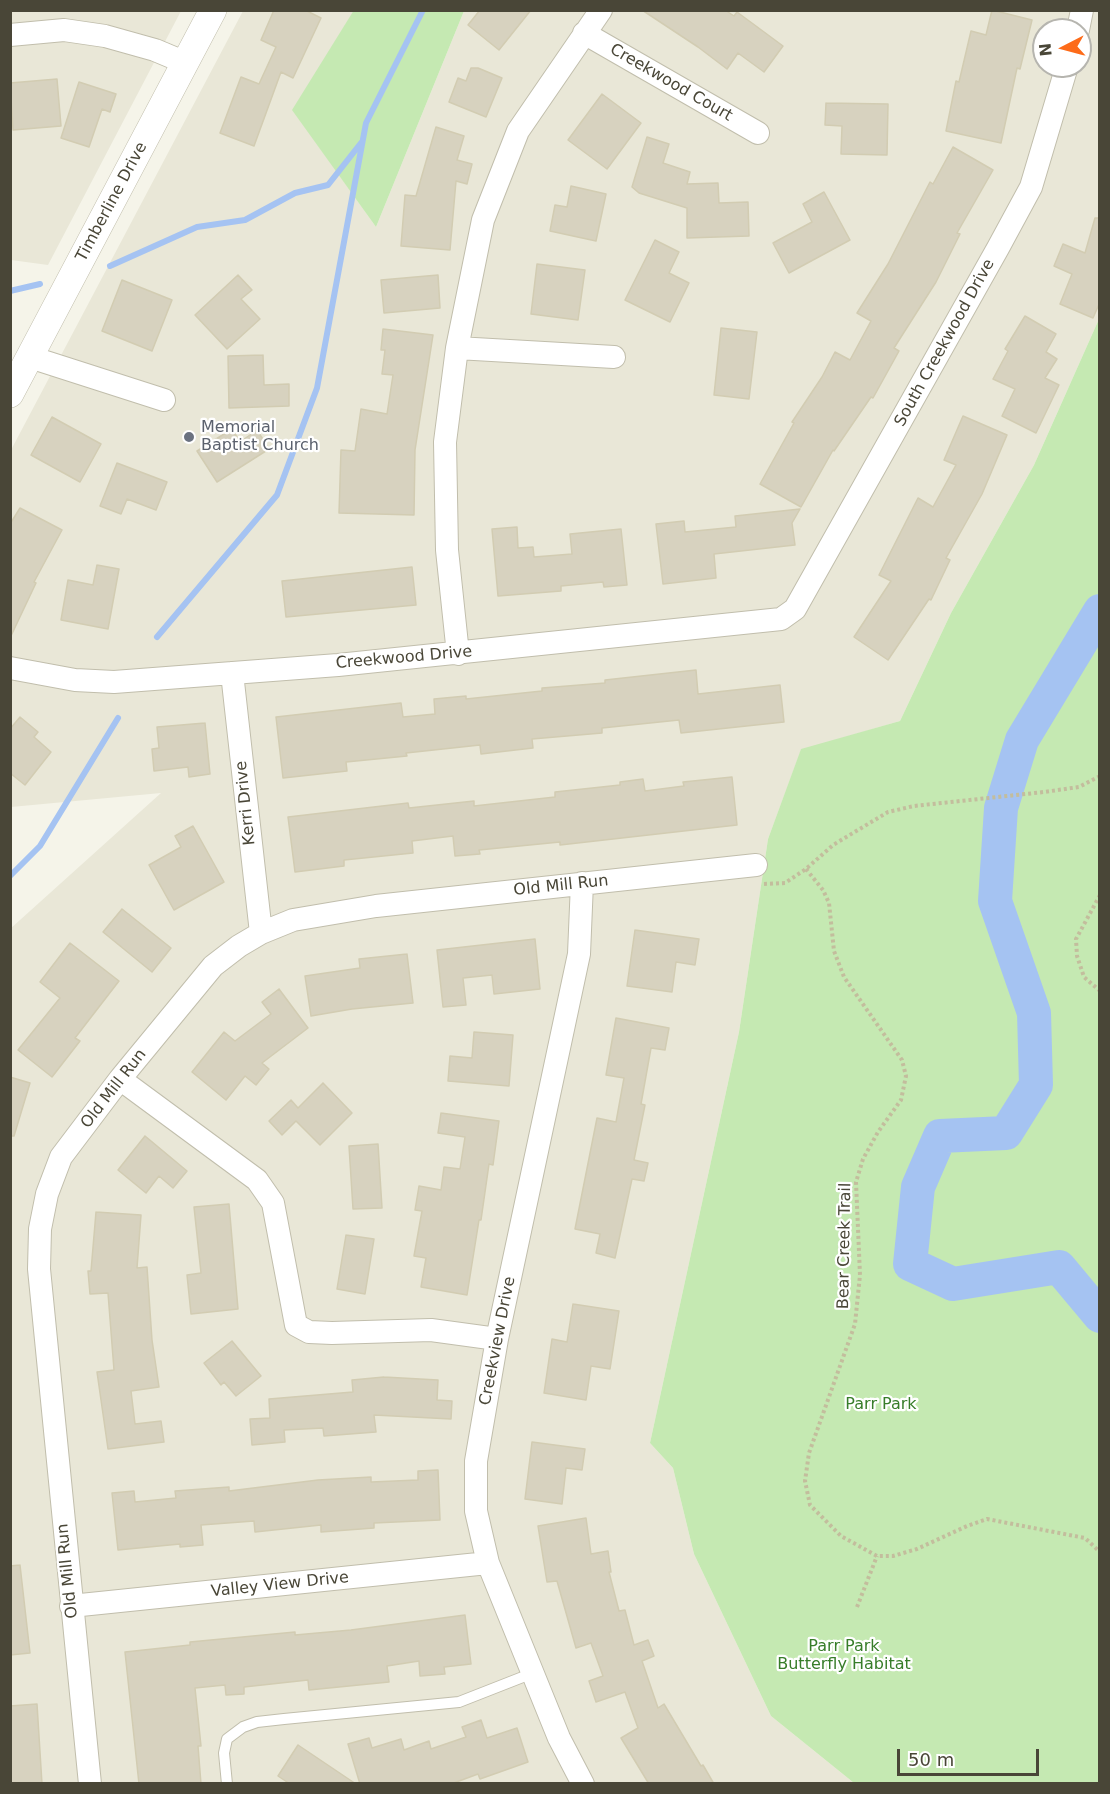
<!DOCTYPE html>
<html>
<head>
<meta charset="utf-8">
<style>
  body { margin:0 }
  #map { position:relative; width:1110px; height:1794px; overflow:hidden; background:#f5f4e9; font-family:"DejaVu Sans",sans-serif }
  canvas { display:block }
  .frame { position:absolute; inset:0; border:12px solid #494637; pointer-events:none }
  .north { position:absolute; left:1032px; top:18px; width:60px; height:60px; box-sizing:border-box; background:#fff; border:2px solid #b6b5af; border-radius:50%; rotate:264deg; font-size:16px; font-weight:700; line-height:24px; text-align:center; color:#494637 }
  .north::after { content:''; display:block; margin:auto; width:21px; height:27px; background:#fd6b19; clip-path:polygon(50% 0,100% 100%,50% 72%,0 100%) }
  .scale { position:absolute; left:897px; top:1749px; width:142px; height:27px; box-sizing:border-box; border:3px solid #494637; border-top:0; padding-left:8px; font-size:18px; line-height:21px; white-space:nowrap; color:#494637; -webkit-text-stroke:4px #fff; paint-order:stroke }
</style>
</head>
<body>
<div id="map">
<canvas width="1110" height="1794"></canvas>
<div class="frame"></div>
<div class="north">N</div>
<div class="scale">50 m</div>
</div>
<script>
const c = document.querySelector('canvas').getContext('2d');
c.lineJoin = 'round';
function fillPath(path, color) { c.fillStyle = color; c.fill(path, 'evenodd'); }
const shape = rows => new Path2D(rows.map(r => 'M' + r).join(''));
function stroke(path, color, width, dash) { c.strokeStyle = color; c.lineWidth = width; c.lineCap = dash ? 'butt' : 'round'; c.setLineDash(dash || []); c.stroke(path); }
function label(font, color, halo, rows, align = 'center') {
  c.font = font + ' "DejaVu Sans",sans-serif'; c.lineWidth = 4.5; c.setLineDash([]); c.textBaseline = 'middle'; c.strokeStyle = halo; c.fillStyle = color; for (const [text, x, y, turn = 0] of rows) {
    c.save(); c.translate(x, y); c.rotate((+turn || 0) * Math.PI / 180); c.textAlign = isNaN(turn) ? turn : align; if (halo) c.strokeText(text, 0, 0); c.fillText(text, 0, 0); c.restore();
  }
}
fillPath(shape([
  [11,11,181,11,48,265,11,260],
  [243,11,354,11,293,110,376,227,464,11,1099,11,1099,319,1034,465,951,613,900,721,801,750,768,839,739,1032,650,1443,673,1468,694,1554,771,1716,854,1783,11,1783,10,929,161,793,11,807,11,450],
  [1044,30,1080,30,1080,66,1044,66]
]), '#e9e7d7');
fillPath(shape([
  [354,10,464,11,376,227,292,110],
  [1099,319,1099,1783,854,1783,771,1716,694,1554,673,1468,650,1443,739,1032,768,839,801,749,900,721,951,613,1034,465]
]), '#c5e9b2');
stroke(shape([
  [110,266,197,227,245,220,295,193,328,185,361,143],
  [10,291,40,284],
  [157,637,277,495,317,388,366,123,423,10],
  [10,876,40,846,118,718]
]), '#a5c3f2', 6);
stroke(shape([
  [1100,611,1022,740,1001,808,995,901,1034,1013,1036,1085,1006,1133,940,1136,918,1187,910,1264,953,1284,1059,1267,1100,1316]
]), '#a5c3f2', 34);
const building = shape([
  [274,10,305,10,321,18,293,78,281,72,254,146,220,133,241,77,259,84,276,47,261,40,274,10],
  [480,10,531,10,499,50,468,25,480,10],
  [642,10,725,10,734,16,737,12,783,46,764,72,738,53,727,69,698,47,642,10],
  [992,10,1032,20,1020,69,1017,68,1001,143,946,131,956,81,959,82,971,31,986,35,992,10],
  [471,68,478,68,502,78,486,117,449,102,458,78,466,81,471,68],
  [57,79,61,126,13,130,10,83,57,79],
  [79,82,116,94,110,112,102,109,89,147,61,138,79,82],
  [602,94,641,123,607,169,568,140,602,94],
  [826,103,888,104,887,155,841,154,842,126,825,125,826,103],
  [436,127,464,136,457,160,472,164,467,184,456,181,450,250,401,246,405,195,416,196,436,127],
  [647,137,669,144,663,163,690,172,687,184,718,183,719,203,748,202,749,236,687,238,687,208,639,193,632,187,647,137],
  [953,147,993,170,957,233,960,234,936,282,894,348,899,351,873,398,871,397,834,451,833,450,801,507,760,484,794,423,792,422,822,377,835,352,850,360,871,321,857,313,888,264,930,182,933,184,953,147],
  [571,186,606,194,596,241,550,231,555,205,567,207,571,186],
  [824,192,850,240,789,273,773,243,812,222,803,204,824,192],
  [1095,218,1100,218,1100,302,1093,318,1060,304,1072,274,1054,266,1063,244,1085,253,1095,218],
  [655,240,679,252,669,273,689,283,670,322,625,300,655,240],
  [537,264,585,270,578,320,531,314,537,264],
  [238,275,252,290,241,299,260,319,227,349,195,315,238,275],
  [438,275,440,308,384,313,381,280,438,275],
  [122,280,172,300,152,351,102,331,122,280],
  [1025,316,1056,334,1046,352,1057,359,1045,378,1059,385,1036,433,1002,416,1015,389,993,379,1008,351,1005,349,1025,316],
  [721,328,757,332,749,399,714,395,721,328],
  [383,329,433,335,415,450,414,515,339,513,341,450,355,451,361,409,387,414,393,375,382,374,385,350,381,350,383,329],
  [263,355,264,385,289,384,289,406,229,408,228,356,263,355],
  [963,416,1007,435,982,494,946,558,950,560,931,600,929,599,888,660,854,637,891,581,879,575,918,498,933,507,956,465,944,460,963,416],
  [52,417,101,444,80,482,31,455,52,417],
  [232,429,240,442,257,430,269,449,217,482,197,451,232,429],
  [117,463,167,482,156,510,127,499,121,514,100,506,117,463],
  [20,508,62,530,34,582,36,583,10,638,10,524,20,508],
  [800,509,792,523,795,545,714,554,716,578,663,584,656,524,684,521,685,532,736,527,735,516,800,509],
  [517,527,518,548,533,547,534,557,572,554,570,534,621,529,627,585,604,587,603,582,561,586,561,591,498,596,492,529,517,527],
  [97,565,119,569,108,629,61,620,68,580,93,585,97,565],
  [412,567,416,605,286,617,282,581,412,567],
  [696,670,698,694,780,685,784,722,681,733,679,720,602,728,602,733,532,739,533,748,481,754,480,745,406,753,407,756,346,762,347,771,283,778,276,717,401,703,403,717,435,714,434,699,466,696,466,699,542,691,542,688,605,683,605,680,696,670],
  [20,717,38,732,34,737,51,752,25,785,10,773,10,729,20,717],
  [205,723,210,774,189,777,188,767,154,771,152,749,159,748,157,727,205,723],
  [732,777,737,825,560,845,560,842,479,850,480,854,455,856,453,836,412,841,413,853,344,860,344,866,295,872,288,817,408,803,409,808,474,801,474,806,555,797,555,792,620,785,620,782,643,779,645,791,684,786,683,782,732,777],
  [193,826,224,882,174,910,149,865,181,847,175,836,193,826],
  [122,909,171,948,152,972,103,932,122,909],
  [635,930,699,939,695,965,676,962,672,992,627,986,635,930],
  [535,939,540,989,494,994,492,975,463,978,466,1005,443,1007,437,950,535,939],
  [70,943,119,981,75,1038,80,1041,52,1077,18,1050,60,998,40,982,70,943],
  [407,954,413,1003,352,1009,311,1016,305,976,360,968,359,959,407,954],
  [279,989,308,1028,262,1063,269,1069,256,1085,245,1076,226,1100,192,1072,224,1032,235,1041,271,1014,262,1002,279,989],
  [616,1018,669,1028,665,1050,651,1048,641,1104,645,1105,634,1160,648,1163,644,1181,632,1179,615,1258,596,1253,600,1234,575,1229,597,1118,616,1122,624,1078,606,1075,616,1018],
  [474,1032,513,1035,509,1086,448,1081,450,1056,472,1058,474,1032],
  [10,1077,30,1083,14,1136,10,1136,10,1077],
  [323,1083,352,1113,320,1145,296,1121,282,1135,269,1121,291,1100,298,1108,323,1083],
  [441,1113,499,1121,493,1165,489,1164,481,1220,479,1220,467,1295,421,1287,426,1258,414,1256,422,1211,415,1210,419,1186,441,1190,444,1167,460,1169,465,1137,438,1133,441,1113],
  [145,1136,187,1171,173,1188,159,1176,146,1193,118,1170,145,1136],
  [378,1144,382,1208,353,1209,349,1146,378,1144],
  [229,1204,238,1309,191,1314,187,1275,201,1273,194,1207,229,1204],
  [96,1212,141,1215,137,1268,147,1267,152,1340,159,1387,131,1391,135,1424,161,1421,164,1442,108,1449,97,1372,114,1370,108,1293,90,1294,88,1271,91,1271,96,1212],
  [346,1235,374,1239,365,1294,337,1289,346,1235],
  [573,1304,619,1311,610,1369,591,1366,586,1400,544,1393,552,1339,567,1342,573,1304],
  [232,1341,261,1376,236,1396,224,1382,221,1385,204,1363,232,1341],
  [384,1377,438,1380,437,1400,452,1401,451,1419,374,1415,376,1432,324,1436,323,1428,284,1430,285,1442,252,1445,250,1419,270,1418,269,1399,353,1392,352,1380,384,1377],
  [532,1442,585,1449,582,1470,566,1468,562,1504,525,1499,532,1442],
  [438,1470,440,1520,374,1523,374,1528,321,1532,321,1525,255,1532,254,1521,201,1525,203,1545,180,1547,180,1544,118,1550,112,1493,134,1491,135,1502,176,1498,175,1491,229,1487,229,1491,318,1480,371,1477,371,1482,418,1480,418,1471,438,1470],
  [586,1518,591,1554,608,1551,611,1572,609,1572,619,1611,625,1610,634,1645,648,1640,654,1656,642,1661,658,1708,664,1704,701,1766,703,1765,714,1784,649,1784,621,1738,638,1728,625,1692,596,1702,589,1681,603,1676,591,1643,576,1648,557,1581,547,1582,538,1526,586,1518],
  [20,1565,30,1653,10,1655,10,1566,20,1565],
  [465,1615,471,1664,444,1667,445,1674,420,1676,419,1661,387,1666,389,1682,309,1690,308,1680,244,1687,244,1694,226,1695,225,1685,195,1688,201,1746,198,1746,201,1784,139,1784,125,1652,190,1645,190,1642,295,1632,295,1635,351,1630,465,1615],
  [37,1704,42,1784,10,1784,10,1706,37,1704],
  [481,1720,487,1738,517,1728,528,1762,480,1779,478,1774,451,1784,360,1784,348,1744,369,1738,372,1748,401,1739,404,1750,429,1741,431,1749,466,1737,462,1727,481,1720],
  [298,1745,356,1784,290,1784,278,1776,298,1745]
]);
fillPath(building, '#d7d2bf');
stroke(building, '#d2ccb2', 1.5);
const service = shape([
  [227,1784,224,1753,227,1739,243,1727,257,1722,284,1719,459,1702,533,1673]
]);
const minor = shape([
  [1078,30,1082,10],
  [584,33,758,133],
  [10,35,64,30,105,36,155,50,186,63],
  [457,348,614,357],
  [30,357,164,400],
  [458,654,447,550,445,442,457,348,483,220,518,131,601,10],
  [10,668,75,680,114,682,338,665,781,619,795,609,998,248,1031,187,1067,66],
  [232,673,261,933],
  [582,883,579,954,497,1339,476,1461,476,1511,488,1563,559,1738,583,1784],
  [120,1079,257,1180,273,1203,296,1325,309,1332,332,1333,431,1330,497,1339],
  [71,1606,488,1563],
  [90,1784,39,1269,40,1229,47,1194,61,1157,120,1079,213,966,239,946,261,933,293,920,376,906,756,865]
]);
const tertiary = shape([
  [10,394,213,10]
]);
stroke(service, '#c1beac', 12);
stroke(minor, '#c1beac', 24);
stroke(tertiary, '#c1beac', 28);
stroke(shape([
  [806,869,823,890,829,903,834,951,844,977,902,1060,906,1076,901,1100,878,1132,863,1159,856,1182,860,1275,855,1324,809,1453,805,1481,810,1505,841,1536,877,1556,893,1556,917,1549,967,1526,987,1519,1085,1538,1100,1552],
  [764,884,785,883,806,869,833,845,888,812,914,806,1044,792,1079,787,1100,776],
  [1100,895,1076,939,1077,956,1084,977,1100,991],
  [857,1607,877,1556]
]), '#c3bd9d', 4, [3, 3]);
stroke(service, '#fff', 10);
stroke(minor, '#fff', 22);
stroke(tertiary, '#fff', 27);
for (const [x, y, r, color] of [
  [189,437,6,"#6b7280"]
]) { const dot = new Path2D(); dot.arc(x, y, r, 0, 2 * Math.PI); c.fillStyle = color; c.fill(dot); stroke(dot, '#fff', 2); }
label('16px', '#494637', '#fff', [
  ["Creekwood Court",671,83,30],
  ["Timberline Drive",112,202,-62],
  ["South Creekwood Drive",945,343,-61],
  ["Creekwood Drive",404,658,-5],
  ["Kerri Drive",246,803,-96],
  ["Old Mill Run",561,886,-6],
  ["Old Mill Run",114,1089,-52],
  ["Bear Creek Trail",845,1246,-89],
  ["Creekview Drive",498,1341,-79],
  ["Old Mill Run",68,1571,-96],
  ["Valley View Drive",280,1585,-6]
]);
label('16px', '#5b616d', '#fff', [
  ["Memorial",201,428],
  ["Baptist Church",201,446]
], 'left');
label('16px', '#377d29', '#fff', [
  ["Parr Park",881,1405],
  ["Parr Park",844,1647],
  ["Butterfly Habitat",844,1665]
]);
</script>
</body>
</html>
